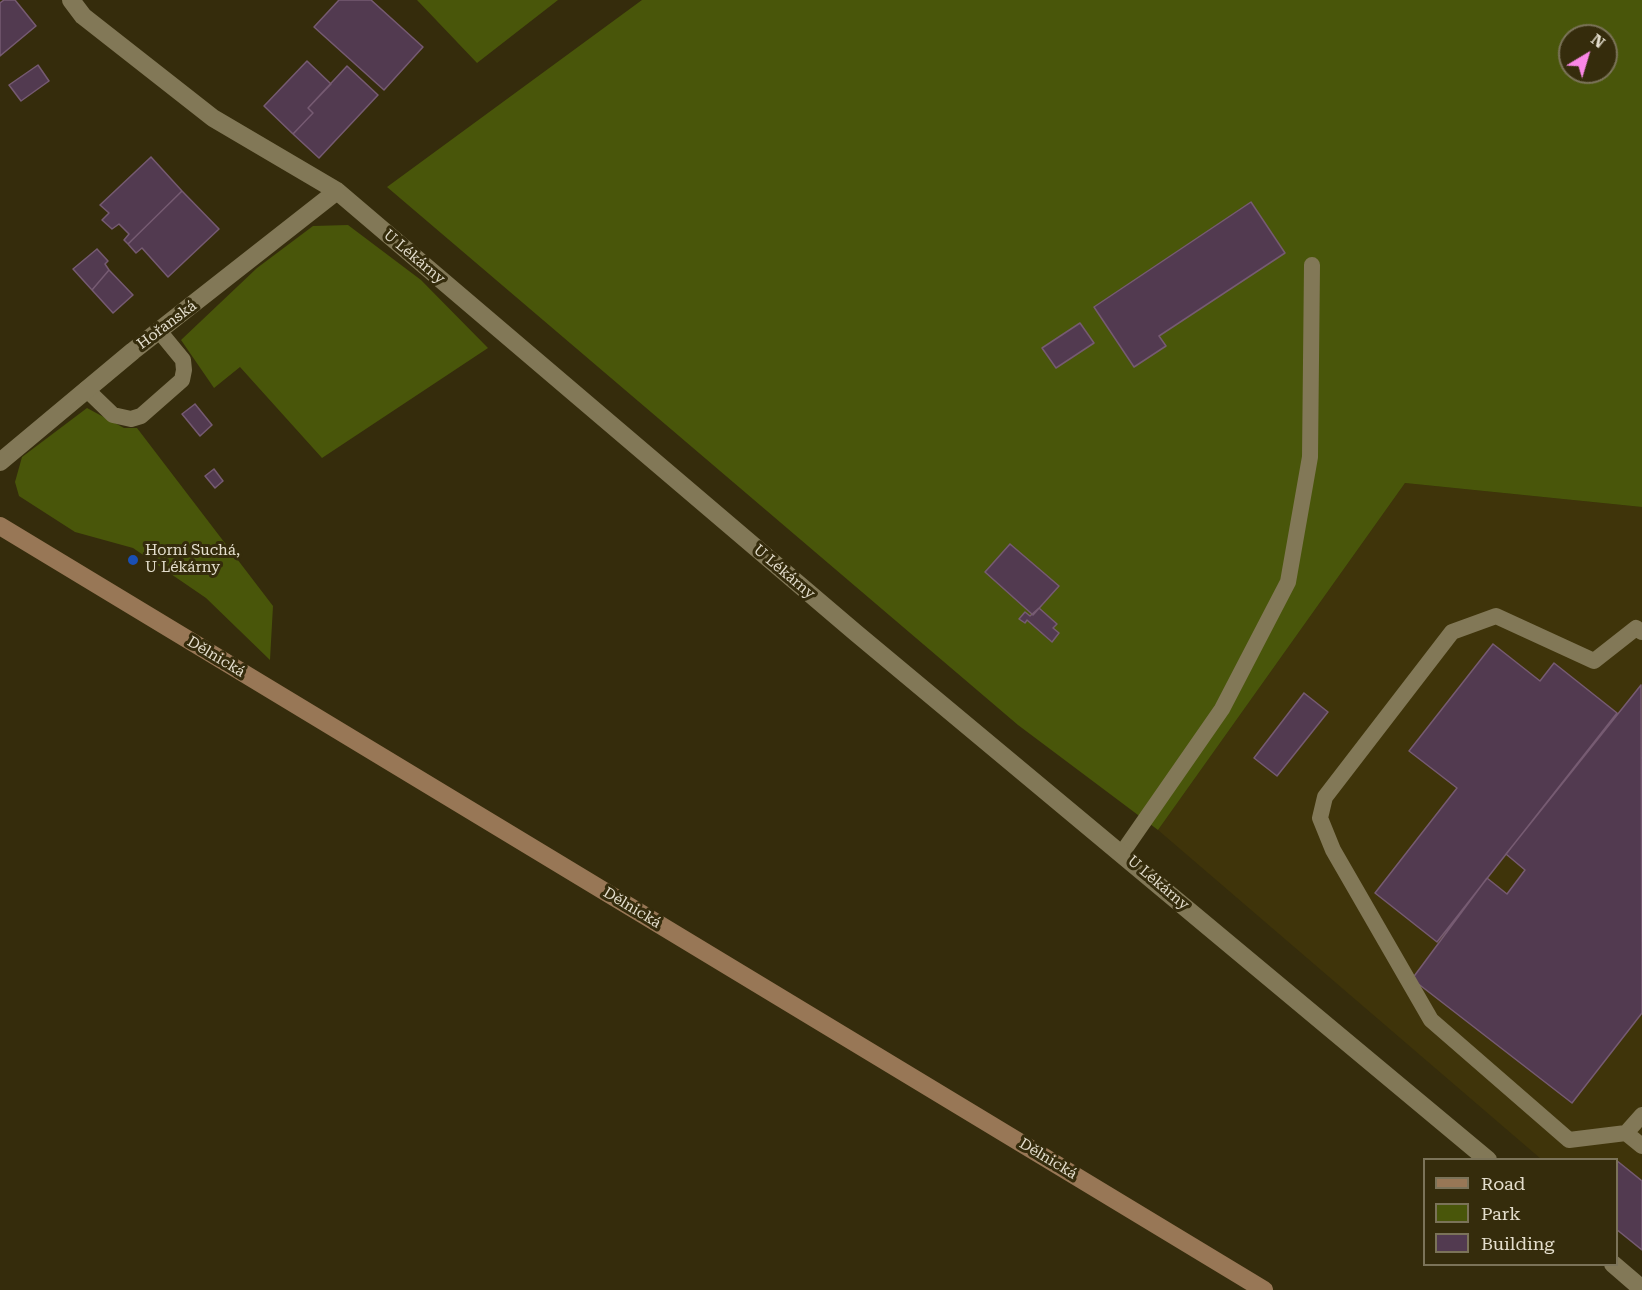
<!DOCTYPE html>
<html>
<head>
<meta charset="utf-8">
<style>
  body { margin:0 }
  #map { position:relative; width:1642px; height:1290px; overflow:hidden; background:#352c0c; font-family:"Roboto Serif",serif }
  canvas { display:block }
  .legend { position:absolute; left:1423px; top:1158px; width:195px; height:108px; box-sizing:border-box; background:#352c0c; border:2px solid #7b7359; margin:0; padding:8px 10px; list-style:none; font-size:18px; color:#e4decd }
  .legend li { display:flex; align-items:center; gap:12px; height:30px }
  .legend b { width:30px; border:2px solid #7b7359 }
  .north { position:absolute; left:1558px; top:24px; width:60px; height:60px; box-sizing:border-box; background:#352c0c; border:2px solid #7b7359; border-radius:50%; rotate:38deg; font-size:16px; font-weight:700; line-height:24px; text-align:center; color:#e4decd }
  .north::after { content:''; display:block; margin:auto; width:21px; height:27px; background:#fa87e6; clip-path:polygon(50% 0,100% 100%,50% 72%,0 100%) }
</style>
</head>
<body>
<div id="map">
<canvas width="1642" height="1290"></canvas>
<ul class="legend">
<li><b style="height:8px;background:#987756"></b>Road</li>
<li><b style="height:16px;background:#49560a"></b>Park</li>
<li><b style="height:16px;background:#523a50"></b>Building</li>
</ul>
<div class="north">N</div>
</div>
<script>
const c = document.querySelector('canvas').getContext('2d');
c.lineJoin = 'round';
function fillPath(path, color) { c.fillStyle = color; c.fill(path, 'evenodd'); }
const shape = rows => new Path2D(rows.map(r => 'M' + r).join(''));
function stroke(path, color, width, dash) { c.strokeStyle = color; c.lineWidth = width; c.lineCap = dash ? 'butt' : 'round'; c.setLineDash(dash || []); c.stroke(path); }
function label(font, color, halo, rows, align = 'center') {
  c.font = font + ' "Roboto Serif",serif'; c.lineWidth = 6; c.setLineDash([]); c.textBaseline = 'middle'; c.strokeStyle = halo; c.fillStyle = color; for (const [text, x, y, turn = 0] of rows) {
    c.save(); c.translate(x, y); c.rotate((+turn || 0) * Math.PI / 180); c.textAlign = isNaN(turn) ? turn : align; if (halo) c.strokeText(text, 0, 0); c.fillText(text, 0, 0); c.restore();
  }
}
fillPath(shape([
  [1405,483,1642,507,1642,1246,1617,1224,1616,1160,1541,1159,1158,830]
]), '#3f340a');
fillPath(shape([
  [417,0,558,0,477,63],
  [642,0,1642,0,1642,507,1405,483,1158,830,1018,725,387,187],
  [1570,36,1606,36,1606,72,1570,72],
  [348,225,421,280,488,348,322,458,240,367,214,388,181,340,257,268,313,226],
  [87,408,124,428,137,428,273,606,270,660,206,598,133,548,75,532,19,496,15,482,22,457]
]), '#49560a');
const building = shape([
  [4,0,15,0,36,26,0,56,0,3,4,0],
  [339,0,371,0,423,47,384,90,314,27,339,0],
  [307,61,331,84,308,108,313,113,293,134,264,106,307,61],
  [38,65,49,81,21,101,9,85,38,65],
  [347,66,378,95,319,158,293,134,313,113,308,108,347,66],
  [151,157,182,191,128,244,124,240,129,234,119,224,112,229,102,220,109,213,100,205,151,157],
  [182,191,219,229,168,277,142,248,136,253,128,244,182,191],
  [1251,202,1285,253,1159,336,1166,346,1134,367,1094,307,1251,202],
  [97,249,108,261,105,264,109,270,92,290,73,269,97,249],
  [109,270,133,295,113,313,92,290,109,270],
  [1080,323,1094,343,1056,368,1042,348,1080,323],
  [195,404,212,425,200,436,182,414,195,404],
  [214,469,223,481,215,488,205,476,214,469],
  [1010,544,1059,586,1033,615,985,572,1010,544],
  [1039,608,1057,624,1053,628,1059,633,1052,642,1027,620,1025,623,1019,619,1025,612,1030,616,1039,608],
  [1493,644,1540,681,1554,663,1617,713,1437,942,1375,893,1457,788,1409,751,1493,644],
  [1641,685,1642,1013,1572,1103,1412,979,1487,878,1507,894,1525,870,1506,854,1641,685],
  [1304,693,1328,712,1277,776,1254,758,1304,693],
  [1616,1160,1642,1181,1642,1250,1616,1229,1616,1160]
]);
fillPath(building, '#523a50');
stroke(building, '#765b72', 1.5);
stroke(shape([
  [86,389,113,415,131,419,141,416,182,380,184,370,183,360,160,332],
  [1642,632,1636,628,1594,661,1496,616,1452,632,1325,797,1320,818,1333,850,1431,1020,1569,1140,1626,1133,1642,1146],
  [1122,853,1222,709,1288,582,1310,457,1312,265],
  [1626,1133,1642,1115]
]), '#827857', 16);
stroke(shape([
  [71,0,83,16,213,118,337,191,856,633,1488,1160],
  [0,462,133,351,337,191],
  [1613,1264,1642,1289]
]), '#827857', 18);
stroke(shape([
  [0,526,1264,1290]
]), '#987756', 18);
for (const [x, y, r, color] of [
  [133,560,6,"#1a4fb4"]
]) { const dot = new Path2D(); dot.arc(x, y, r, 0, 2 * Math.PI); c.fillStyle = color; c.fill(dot); stroke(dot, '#352c0c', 2); }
label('15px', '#e4decd', '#352c0c', [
  ["U Lékárny",414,257,40],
  ["Hořanská",167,325,-37],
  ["U Lékárny",784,572,40],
  ["Dělnická",216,657,31],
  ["U Lékárny",1158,883,40],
  ["Dělnická",632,908,31],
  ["Dělnická",1048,1159,31]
]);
label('15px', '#e4decd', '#352c0c', [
  ["Horní Suchá,",145,551],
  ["U Lékárny",145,568]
], 'left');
</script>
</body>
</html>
